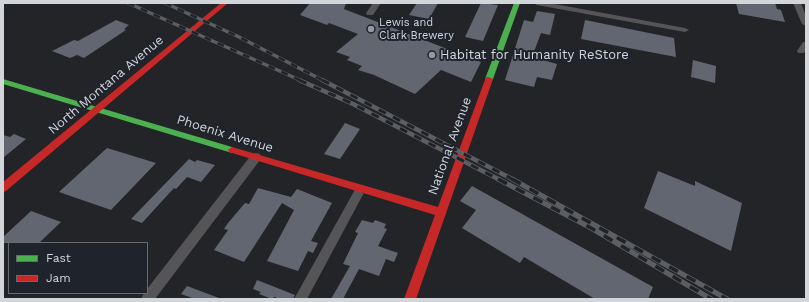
<!DOCTYPE html>
<html>
<head>
<meta charset="utf-8">
<style>
  body { margin:0 }
  #map { position:relative; width:809px; height:302px; overflow:hidden; background:#222428; font-family:"Work Sans",sans-serif }
  canvas { display:block }
  .frame { position:absolute; inset:0; border:4px solid #d2d5da; pointer-events:none }
  .legend { position:absolute; left:8px; top:242px; width:140px; height:52px; box-sizing:border-box; background:#1f232b; border:1px solid #676a71; margin:0; padding:5px 7px; list-style:none; font-size:12px; color:#d2d5da }
  .legend li { display:flex; align-items:center; gap:8px; height:20px }
  .legend b { width:20px; border:1px solid #676a71 }
</style>
</head>
<body>
<div id="map">
<canvas width="809" height="302"></canvas>
<div class="frame"></div>
<ul class="legend">
<li><b style="height:5px;background:#4caf50"></b>Fast</li>
<li><b style="height:5px;background:#c62828"></b>Jam</li>
</ul>
</div>
<script>
const c = document.querySelector('canvas').getContext('2d');
c.lineJoin = 'round';
function fillPath(path, color) { c.fillStyle = color; c.fill(path, 'evenodd'); }
const shape = rows => new Path2D(rows.map(r => 'M' + r).join(''));
function stroke(path, color, width, dash) { c.strokeStyle = color; c.lineWidth = width; c.lineCap = dash ? 'butt' : 'round'; c.setLineDash(dash || []); c.stroke(path); }
function label(font, color, halo, rows, align = 'center') {
  c.font = font + ' "Work Sans",sans-serif'; c.lineWidth = 4; c.setLineDash([]); c.textBaseline = 'middle'; c.strokeStyle = halo; c.fillStyle = color; for (const [text, x, y, turn = 0] of rows) {
    c.save(); c.translate(x, y); c.rotate((+turn || 0) * Math.PI / 180); c.textAlign = isNaN(turn) ? turn : align; if (halo) c.strokeText(text, 0, 0); c.fillText(text, 0, 0); c.restore();
  }
}
fillPath(shape([
  [310,3,346,3,344,9,481,62,471,82,441,70,415,94,374,75,358,70,362,66,347,60,350,57,336,52,358,34,329,23,327,25,300,15],
  [417,3,438,3,429,19,409,15],
  [481,3,498,5,483,41,465,37],
  [736,3,775,3,777,9,781,10,785,22,739,14],
  [537,11,555,14,550,35,541,33,532,57,557,64,552,80,537,77,534,87,505,80,524,20,533,22],
  [116,20,129,25,124,29,126,30,84,58,77,55,70,58,52,51,74,40,78,41],
  [585,20,674,38,676,57,581,39],
  [693,60,716,66,715,83,691,77],
  [345,123,360,129,340,159,324,154],
  [14,134,26,139,3,158,3,135,10,137],
  [107,148,156,163,111,210,59,192],
  [189,159,195,162,197,160,215,165,201,182,187,177,176,189,174,188,142,223,131,219],
  [658,171,695,186,695,181,742,203,731,251,644,208],
  [472,186,653,287,648,299,595,299,524,257,520,263,462,228,476,210,460,201],
  [258,188,291,197,297,189,332,203,311,241,318,243,313,253,308,251,298,271,267,261,294,210,282,203,244,262,214,250,228,230,224,229,228,223,245,203,249,204],
  [31,211,61,222,39,243,3,243,3,237],
  [362,220,373,223,375,220,386,224,384,228,387,229,378,246,398,253,394,262,386,259,379,276,359,269,343,299,331,299,350,266,343,264,358,233,355,232],
  [257,280,295,295,293,299,281,299,274,297,272,299,259,294,261,292,253,289],
  [187,286,219,298,219,299,195,299,181,294]
]), '#626671');
fillPath(shape([
  [373,3,381,3,373,15,367,15,366,13,373,3],
  [533,3,549,3,685,28,689,30,685,32,537,5,533,3],
  [793,3,801,3,806,16,806,26,802,24,793,3],
  [803,42,806,42,806,50,804,53,798,53,797,51,803,42],
  [256,153,260,154,261,157,260,160,155,299,141,299,144,293,147,293,147,289,252,154,256,153],
  [361,185,365,186,366,189,307,299,294,299,357,186,361,185]
]), '#555558');
fillPath(shape([
  [514,3,520,3,493,79,492,81,486,81,485,79,514,3],
  [3,79,232,147,236,150,232,153,3,84,3,79]
]), '#4caf50');
fillPath(shape([
  [221,3,228,3,6,191,3,192,3,182,221,3],
  [486,77,489,77,493,79,416,299,404,299,435,215,229,152,228,150,232,147,438,207,486,77]
]), '#c62828');
const railFar2 = shape([
  [128,3,302,81],
  [165,3,239,37,324,81]
]);
const railFar1 = shape([
  [299,80,353,104,500,180],
  [322,80,514,180]
]);
const rail = shape([
  [498,179,591,228,711,299],
  [512,179,727,299]
]);
stroke(railFar2, '#5d5e60', 3.5);
stroke(railFar1, '#5d5e60', 4.5);
stroke(rail, '#5d5e60', 5);
stroke(railFar2, '#1f232b', 2.5, [7]);
stroke(railFar1, '#1f232b', 3, [8]);
stroke(rail, '#1f232b', 3.5, [10]);
for (const [x, y, r, color] of [
  [371,29,4,"#94979c"],
  [432,55,4,"#94979c"]
]) { const dot = new Path2D(); dot.arc(x, y, r, 0, 2 * Math.PI); c.fillStyle = color; c.fill(dot); stroke(dot, '#1f232b', 1.5); }
label('11px', '#d2d5da', '#1f232b', [
  ["Lewis and",379,23],
  ["Clark Brewery",379,36]
], 'left');
label('13px', '#d2d5da', '#1f232b', [
  ["Habitat for Humanity ReStore",440,55]
], 'left');
label('13px', '#d2d5da', '#1f232b', [
  ["North Montana Avenue",106,85,-40],
  ["Phoenix Avenue",225,134,17],
  ["National Avenue",450,146,-70]
]);
</script>
</body>
</html>
